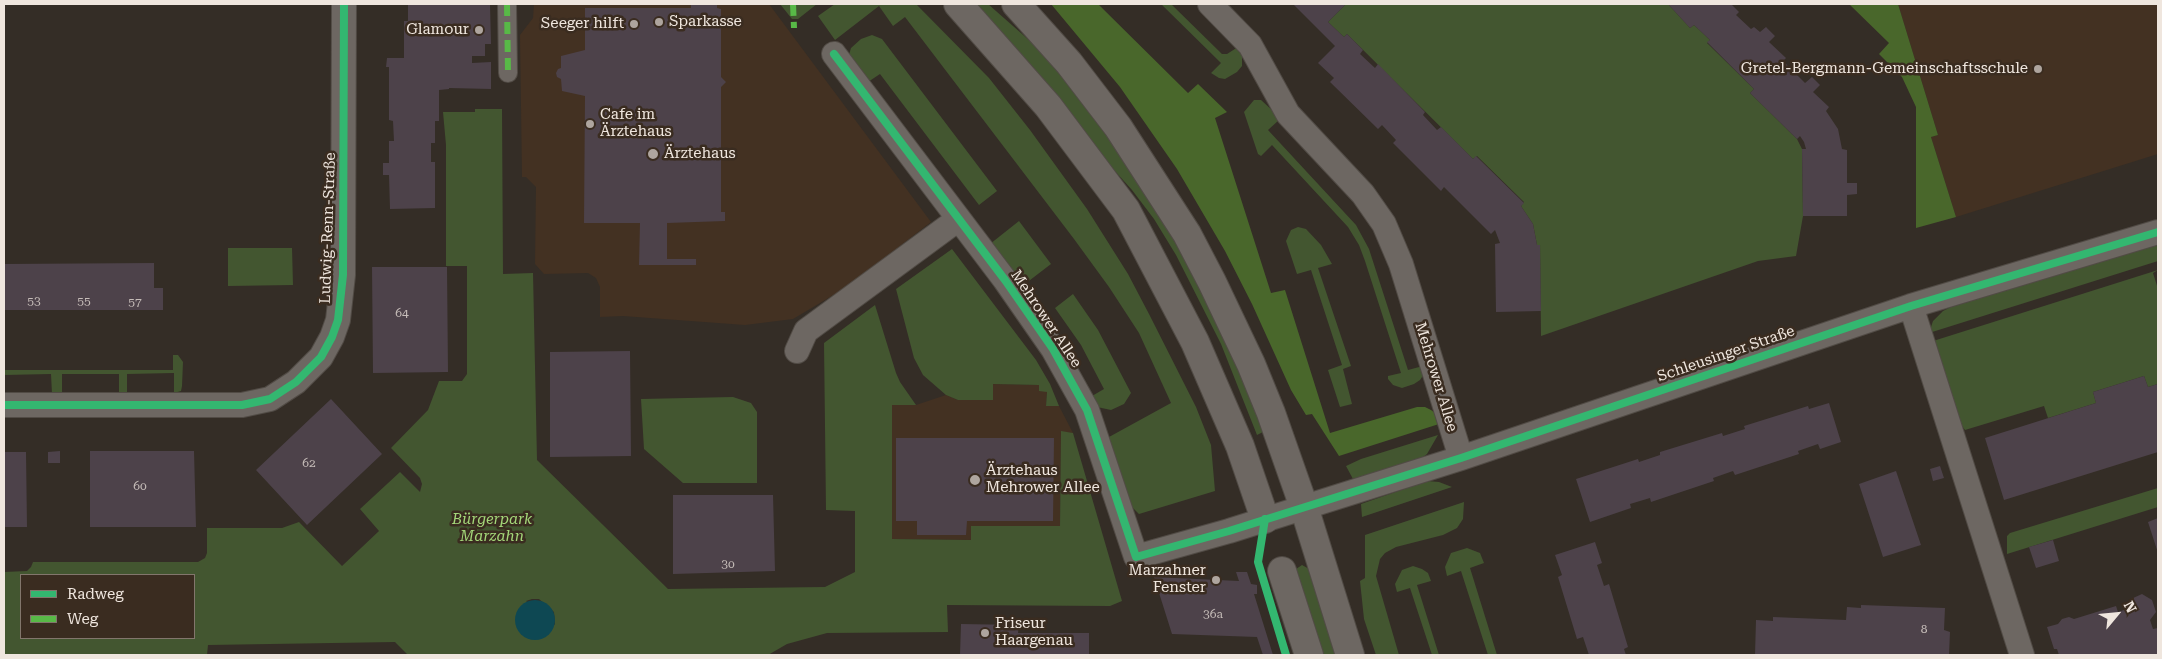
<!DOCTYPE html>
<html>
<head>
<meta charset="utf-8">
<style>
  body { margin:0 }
  #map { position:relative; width:2162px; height:659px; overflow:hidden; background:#342d26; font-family:"Roboto Serif",serif }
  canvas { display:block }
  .frame { position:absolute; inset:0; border:5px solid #efe6de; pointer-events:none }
  .legend { position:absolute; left:20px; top:574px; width:175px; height:65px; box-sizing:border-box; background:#3a2c20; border:1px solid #82766c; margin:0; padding:6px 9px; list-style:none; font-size:15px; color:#efe6de }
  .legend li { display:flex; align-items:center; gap:10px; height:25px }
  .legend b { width:25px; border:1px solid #82766c }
  .north { position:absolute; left:2092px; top:589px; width:50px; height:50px; -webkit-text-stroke:4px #3a2c20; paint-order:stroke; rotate:62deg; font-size:14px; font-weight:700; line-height:20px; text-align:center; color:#efe6de }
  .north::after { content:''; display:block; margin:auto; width:18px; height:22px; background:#efe6de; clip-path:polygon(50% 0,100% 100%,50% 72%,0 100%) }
</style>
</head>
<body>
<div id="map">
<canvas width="2162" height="659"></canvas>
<div class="frame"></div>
<ul class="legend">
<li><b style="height:6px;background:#33b770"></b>Radweg</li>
<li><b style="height:6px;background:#58b947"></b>Weg</li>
</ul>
<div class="north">N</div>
</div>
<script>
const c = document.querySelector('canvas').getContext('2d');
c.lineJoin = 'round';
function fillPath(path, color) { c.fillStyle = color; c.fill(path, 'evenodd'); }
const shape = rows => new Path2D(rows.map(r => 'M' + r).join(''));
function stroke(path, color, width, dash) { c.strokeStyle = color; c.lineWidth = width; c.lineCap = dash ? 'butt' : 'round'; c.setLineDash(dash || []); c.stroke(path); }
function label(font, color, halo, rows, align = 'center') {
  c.font = font + ' "Roboto Serif",serif'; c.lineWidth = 5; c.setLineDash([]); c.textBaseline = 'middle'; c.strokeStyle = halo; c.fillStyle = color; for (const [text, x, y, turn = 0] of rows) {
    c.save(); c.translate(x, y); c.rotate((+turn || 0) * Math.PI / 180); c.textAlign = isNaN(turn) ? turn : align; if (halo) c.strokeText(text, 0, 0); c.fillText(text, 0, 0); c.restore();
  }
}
fillPath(shape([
  [534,4,769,4,931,222,847,287,793,319,745,325,623,316,600,317,600,287,596,278,588,273,544,274,535,264,536,187,526,177,522,177,520,35,533,18],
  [1898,4,2158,4,2158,154,1956,217,1931,137,1938,135],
  [993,384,1040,385,1047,392,1046,406,1059,406,1073,433,1061,432,1060,526,971,526,971,540,892,539,892,405,916,405,946,395,958,400,993,399]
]), '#433122');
fillPath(shape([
  [780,4,817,4,798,19,792,19],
  [835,4,916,4,989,78,1030,130,1087,209,1128,274,1149,314,1196,407,1211,445,1215,491,1139,514,1128,503,1109,437,1171,403,1139,333,1109,287,1074,239,905,17,893,26,879,6,835,40,818,16],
  [975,4,988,4,1038,48,1087,107,1115,144,1174,237,1218,319,1265,431,1257,435,1221,344,1176,255,1154,219,1132,190,1096,150],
  [1161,4,1171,4,1222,54,1227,54,1238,47,1242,55,1242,66,1237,72,1225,79,1219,78,1211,73,1221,63],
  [1346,4,1668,4,1690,28,1694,25,1710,40,1707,43,1754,89,1750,93,1797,139,1802,149,1803,216,1796,256,1758,261,1541,336,1540,245,1537,245,1533,224,1521,206,1524,202,1477,156,1473,159,1347,34,1344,37,1328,22],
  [872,35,882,39,997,191,979,205,880,74,868,82,848,58,851,48,861,39],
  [1254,100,1261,100,1273,111,1279,120,1268,130,1356,225,1369,249,1408,370,1423,366,1424,374,1420,380,1414,384,1402,388,1393,385,1388,379,1388,376,1401,373,1365,261,1359,245,1348,227,1272,145,1261,156,1258,154,1244,112],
  [475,109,502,109,503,274,533,273,537,460,668,589,825,587,855,572,855,511,826,510,824,343,875,305,896,373,900,382,916,405,892,405,892,539,971,540,971,526,1060,526,1061,431,1073,433,1122,601,1110,606,947,605,948,632,827,633,787,644,768,655,408,655,395,642,208,645,207,655,4,655,4,572,27,571,31,567,33,562,198,562,205,558,207,553,207,528,282,528,299,522,342,566,379,531,360,509,400,472,420,492,422,484,420,478,391,448,428,410,439,381,462,381,467,374,467,266,446,266,446,145,443,112,475,112],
  [21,575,194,575,194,638,21,638],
  [532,599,539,599,554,612,555,625,526,601],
  [1019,221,1051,264,1021,287,990,244],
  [1298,227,1306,229,1321,245,1332,264,1318,268,1351,366,1343,369,1352,404,1340,407,1328,370,1342,365,1311,270,1297,274,1286,241,1291,230],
  [2158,244,2158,261,1929,333,1933,321,1943,311,1951,307],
  [228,248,292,248,293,285,228,286],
  [952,249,1036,360,1050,384,1059,406,1046,406,1047,392,1039,391,1039,385,993,384,993,400,958,400,946,395,923,375,914,358,896,289],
  [2158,270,2153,273,2158,289,2158,384,2148,387,2144,376,2093,392,2096,403,2048,418,2044,406,1965,430,1953,414,1930,342],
  [1073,294,1098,330,1131,393,1124,404,1111,410,1097,407,1092,396,1104,389,1081,345,1055,308],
  [173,355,178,355,183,362,182,386,181,391,174,393,174,373,127,374,127,394,119,394,119,374,62,374,62,394,52,394,51,374,4,375,4,370,173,370],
  [733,397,751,403,757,412,757,483,683,483,644,449,641,399],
  [1438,435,1427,454,1418,461,1353,479,1346,466,1361,459],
  [1427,481,1439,482,1452,487,1362,517,1361,504],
  [2158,488,2158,507,2007,554,2007,536,2010,533],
  [1464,502,1463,519,1457,528,1443,535,1396,547,1385,553,1380,559,1376,576,1399,655,1376,655,1364,619,1360,581,1365,578,1365,535],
  [1467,548,1480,553,1484,563,1470,568,1497,655,1488,655,1461,571,1447,576,1445,567,1451,553],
  [1302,565,1311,570,1338,655,1318,655,1293,571],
  [1413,566,1422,569,1428,573,1431,581,1417,585,1439,655,1432,655,1410,588,1397,592,1395,584,1402,570]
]), '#435630');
fillPath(shape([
  [1051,4,1098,4,1188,93,1198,84,1227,112,1215,118,1271,293,1285,290,1330,433,1417,407,1425,407,1431,410,1435,413,1439,424,1339,456,1312,414,1306,415,1291,390,1252,304,1225,251,1177,169,1120,87],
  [1849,4,1879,4,1880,5,1898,4,1938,135,1931,137,1956,217,1916,228,1916,107,1902,77,1879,54,1889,43]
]), '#49672b');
fillPath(shape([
  '515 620a20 20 0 1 1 40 0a20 20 0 1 1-40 0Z'
]), '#0e4853');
fillPath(shape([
  [408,4,490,4,491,44,485,44,485,56,472,56,472,63,491,62,491,89,449,88,449,89,439,90,439,121,435,121,435,143,431,143,431,162,435,162,435,208,390,209,389,175,383,175,383,163,389,163,389,141,394,141,393,121,389,120,389,67,386,67,387,58,404,58,404,21,408,21],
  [691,4,717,4,717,8,721,9,721,77,726,82,721,87,721,212,725,212,725,221,667,223,667,259,696,259,696,265,639,265,640,223,584,223,585,96,562,91,561,79,557,77,556,73,558,69,561,68,561,56,585,50,585,8,691,8],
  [1293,4,1346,4,1328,22,1344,37,1347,34,1363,50,1360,54,1375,68,1378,64,1425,112,1423,115,1437,130,1441,127,1473,159,1476,156,1524,203,1521,206,1533,224,1537,245,1540,245,1541,311,1496,312,1495,244,1500,243,1495,230,1491,234,1444,187,1441,191,1393,143,1396,140,1382,125,1378,129,1330,82,1334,78,1318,63,1335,46],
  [1668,4,1731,4,1739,12,1736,15,1751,29,1754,27,1760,32,1766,27,1775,36,1769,42,1786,58,1783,61,1805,83,1812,77,1820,85,1813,92,1829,107,1826,111,1838,129,1842,149,1847,150,1847,183,1857,183,1857,194,1847,195,1847,216,1803,216,1802,149,1806,149,1804,142,1800,136,1797,139,1750,93,1754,89,1707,42,1710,40,1694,25,1690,28],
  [154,263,154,288,163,288,163,310,4,310,4,264],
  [372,267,447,267,448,372,373,373],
  [630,351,631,456,550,457,550,352],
  [2144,376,2148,387,2158,384,2158,452,2004,500,1985,438,2096,403,2093,392],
  [331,399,382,454,307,525,256,470],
  [1829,403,1841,442,1820,449,1818,444,1798,451,1799,454,1735,475,1733,471,1713,478,1714,481,1651,502,1650,498,1630,504,1631,508,1590,522,1576,479,1638,459,1639,462,1660,455,1660,452,1722,433,1723,436,1745,429,1744,426,1808,406,1809,409],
  [896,438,1054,438,1053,521,967,521,966,535,917,535,917,521,896,521],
  [60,451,60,463,48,463,48,452],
  [90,451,194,451,196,527,90,527],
  [4,452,26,452,27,527,4,527],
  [1940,466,1944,478,1933,481,1930,469],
  [1896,471,1921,545,1883,557,1859,484],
  [673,495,773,495,775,571,673,574],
  [2158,518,2158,553,2148,522],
  [2053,540,2059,561,2036,568,2029,547],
  [1595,542,1602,563,1597,565,1604,586,1609,584,1628,647,1624,649,1626,655,1589,655,1583,637,1577,639,1558,577,1562,575,1555,555],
  [1236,572,1247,572,1251,584,1257,585,1257,594,1254,594,1273,655,1263,655,1257,637,1172,634,1154,577,1239,581],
  [2142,594,2152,600,2156,612,2150,620,2153,629,2158,628,2158,655,2059,655,2057,649,2054,649,2047,627,2058,624,2062,619,2069,617,2074,619,2116,606,2118,612,2127,609,2131,599],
  [1861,605,1945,608,1944,630,1950,632,1949,655,1755,655,1756,620,1773,621,1773,617,1846,620,1847,607,1861,608],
  [961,624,1019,625,1018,633,1089,633,1089,655,960,655]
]), '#4d424a');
const pedestrian = shape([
  [507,4,508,73]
]);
const minor = shape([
  [1210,4,1250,45,1288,114,1363,194,1384,224,1401,264,1461,458],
  [834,54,1005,280,1053,349,1087,410,1136,557,1229,531,1461,458,1911,306,2158,232],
  [1911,306,2022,655],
  [797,351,806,331,957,220],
  [4,405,242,405,270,399,296,382,321,357,332,337,338,320,343,275,344,4]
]);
const secondary = shape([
  [958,4,1048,106,1126,210,1195,342,1240,446,1265,519],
  [1016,4,1069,63,1118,127,1187,234,1212,282,1251,364,1271,413,1304,507,1350,655],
  [1282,571,1309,655]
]);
stroke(pedestrian, '#514b45', 20);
stroke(minor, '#514b45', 26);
stroke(secondary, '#514b45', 30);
stroke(pedestrian, '#6d6762', 18);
stroke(minor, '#6d6762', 24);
stroke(secondary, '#6d6762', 28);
stroke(shape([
  [507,4,508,73],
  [793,4,794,28]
]), '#58b947', 6, [12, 6]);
stroke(shape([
  [834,54,1005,280,1053,349,1087,410,1136,557,1229,531,1461,458,1911,306,2158,232],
  [4,405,242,405,270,399,296,382,321,357,332,337,338,320,343,275,344,4],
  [1265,519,1258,562,1286,655]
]), '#33b770', 8);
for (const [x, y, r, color] of [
  [659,22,5,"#aea59e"],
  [634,24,5,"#aea59e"],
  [479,30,5,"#aea59e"],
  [2038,69,5,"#aea59e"],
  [590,124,5,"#aea59e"],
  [653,154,6,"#aea59e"],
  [975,480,6,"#aea59e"],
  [1216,580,5,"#aea59e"],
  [985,633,5,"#aea59e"]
]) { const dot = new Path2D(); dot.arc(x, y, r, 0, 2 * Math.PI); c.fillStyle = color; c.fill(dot); stroke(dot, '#3a2c20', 2); }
label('12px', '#c6bdb9', null, [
  ["53",34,301],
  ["55",84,301],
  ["57",135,302],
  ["64",402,313],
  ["62",309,463],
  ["60",140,486],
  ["30",728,564],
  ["36a",1213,614],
  ["8",1924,629]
]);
label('15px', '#efe6de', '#3a2c20', [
  ["Sparkasse",669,22],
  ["Seeger hilft",624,24,"right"],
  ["Glamour",469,30,"right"],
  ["Gretel-Bergmann-Gemeinschaftsschule",2028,69,"right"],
  ["Cafe im",600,115],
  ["Ärztehaus",600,132],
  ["Ärztehaus",664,154],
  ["Ärztehaus",986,471],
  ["Mehrower Allee",986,488],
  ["Marzahner",1206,571,"right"],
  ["Fenster",1206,588,"right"],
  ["Friseur",995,624],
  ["Haargenau",995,641]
], 'left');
label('15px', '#efe6de', '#3a2c20', [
  ["Ludwig-Renn-Straße",328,228,-88],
  ["Mehrower Allee",1046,319,56],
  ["Schleusinger Straße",1726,354,-19],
  ["Mehrower Allee",1436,377,73]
]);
label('italic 15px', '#a4d779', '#3a2c20', [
  ["Bürgerpark",492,520],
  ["Marzahn",492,537]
]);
</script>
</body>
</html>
